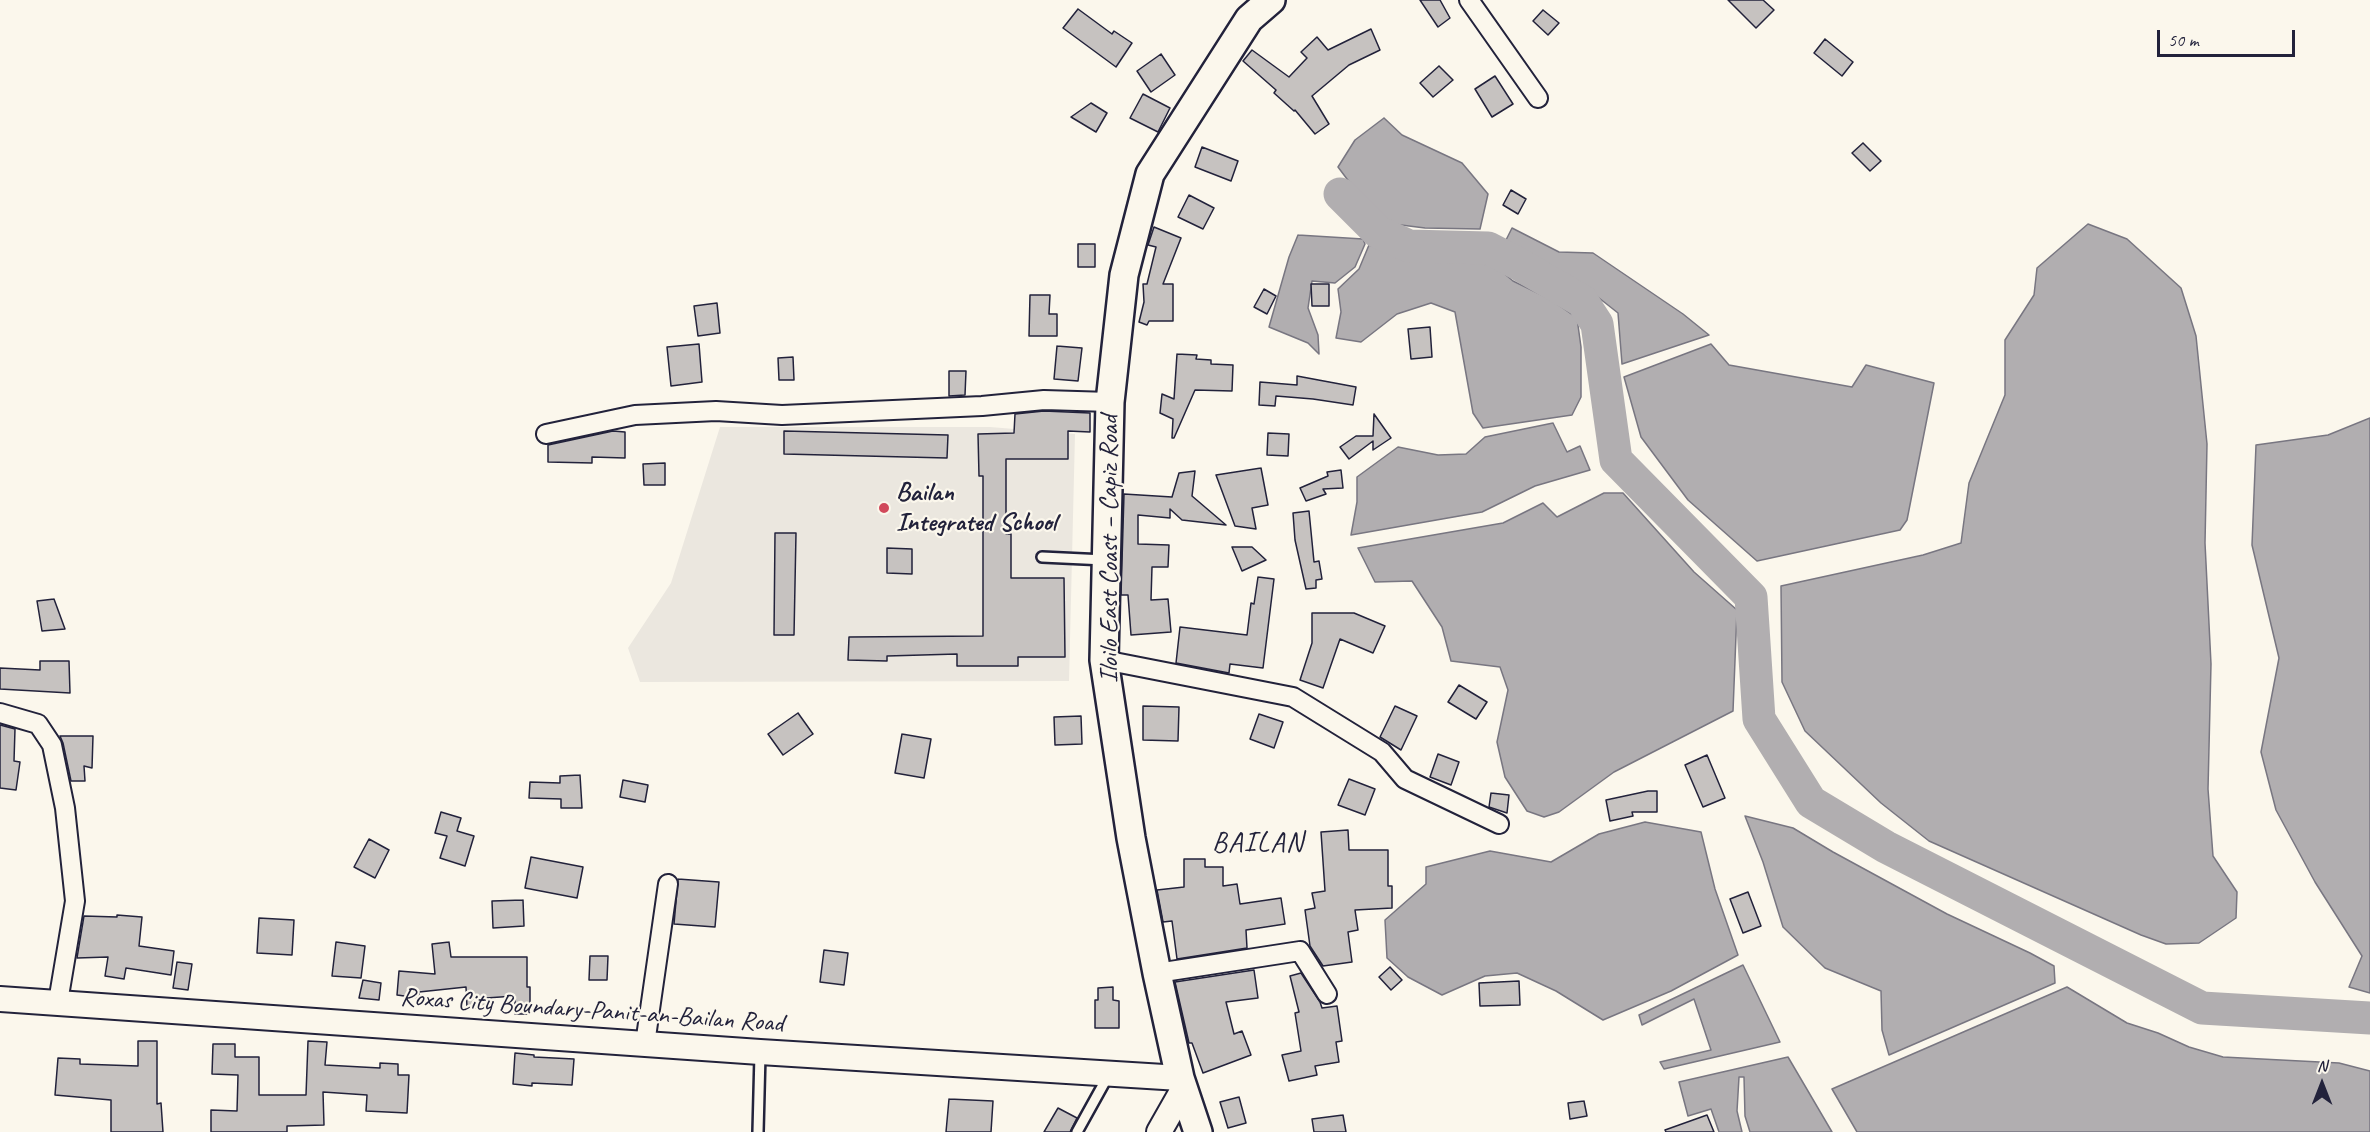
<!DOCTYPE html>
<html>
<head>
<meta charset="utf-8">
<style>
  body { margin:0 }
  #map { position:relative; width:2370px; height:1132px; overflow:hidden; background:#fbf7ec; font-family:Caveat,sans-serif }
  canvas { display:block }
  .north { position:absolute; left:2292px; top:1054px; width:60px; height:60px; -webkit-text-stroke:4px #fbf7ec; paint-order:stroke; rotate:0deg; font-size:16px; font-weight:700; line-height:24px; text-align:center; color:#22223b }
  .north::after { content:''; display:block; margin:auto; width:21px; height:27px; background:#22223b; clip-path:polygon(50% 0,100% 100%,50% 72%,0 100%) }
  .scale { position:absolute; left:2157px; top:30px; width:138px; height:27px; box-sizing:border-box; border:3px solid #22223b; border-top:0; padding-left:8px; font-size:18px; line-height:21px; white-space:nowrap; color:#22223b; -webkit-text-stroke:4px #fbf7ec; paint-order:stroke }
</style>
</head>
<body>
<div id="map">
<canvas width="2370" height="1132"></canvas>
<div class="north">N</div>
<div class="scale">50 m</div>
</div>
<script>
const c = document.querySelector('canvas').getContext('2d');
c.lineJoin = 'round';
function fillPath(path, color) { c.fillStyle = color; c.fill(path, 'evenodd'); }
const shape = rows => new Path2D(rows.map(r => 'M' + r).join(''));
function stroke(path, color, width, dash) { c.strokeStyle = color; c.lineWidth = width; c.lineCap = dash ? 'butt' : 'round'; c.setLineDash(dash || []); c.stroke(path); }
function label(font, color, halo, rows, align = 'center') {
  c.font = font + ' Caveat,sans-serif'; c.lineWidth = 4.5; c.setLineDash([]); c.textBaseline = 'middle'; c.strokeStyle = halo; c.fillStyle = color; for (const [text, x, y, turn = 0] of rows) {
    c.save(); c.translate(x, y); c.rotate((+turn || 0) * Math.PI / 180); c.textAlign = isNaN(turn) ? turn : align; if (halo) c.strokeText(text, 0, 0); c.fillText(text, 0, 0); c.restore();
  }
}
fillPath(shape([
  [720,427,990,427,1075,434,1069,681,640,682,628,648,671,583]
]), '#ebe7df');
const water = shape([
  [1384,118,1402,135,1462,163,1488,194,1480,229,1425,228,1393,224,1365,203,1338,167,1355,140,1384,118],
  [2088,224,2127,239,2181,288,2196,336,2207,444,2205,543,2211,664,2208,789,2213,856,2237,892,2236,918,2199,943,2166,944,2141,935,1929,841,1881,803,1805,731,1782,682,1781,586,1923,555,1961,543,1969,483,2005,395,2005,340,2034,295,2037,268,2088,224],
  [1512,228,1559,252,1593,253,1683,314,1709,335,1622,364,1618,313,1580,283,1537,264,1505,242,1512,228],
  [1298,235,1363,239,1365,244,1355,267,1335,283,1312,281,1308,308,1318,335,1319,354,1308,343,1269,327,1289,257,1298,235],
  [1369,245,1418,260,1488,260,1513,281,1550,299,1577,318,1581,347,1581,397,1572,415,1483,428,1473,413,1455,312,1431,303,1397,314,1361,342,1336,338,1341,312,1338,289,1359,269,1369,245],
  [1711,344,1729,365,1852,387,1866,365,1934,383,1907,520,1900,530,1757,561,1688,500,1641,437,1624,377,1711,344],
  [2370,418,2370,993,2349,987,2362,956,2315,882,2276,810,2261,752,2279,658,2252,545,2256,445,2328,435,2370,418],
  [1553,423,1567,452,1580,446,1590,470,1535,486,1482,512,1351,535,1357,502,1357,477,1398,447,1438,455,1466,454,1485,437,1553,423],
  [1604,493,1623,493,1694,572,1737,610,1733,711,1614,772,1559,812,1544,817,1527,811,1505,777,1497,742,1508,690,1500,667,1451,661,1442,627,1412,581,1375,582,1358,548,1503,523,1543,503,1557,517,1604,493],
  [1745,816,1793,828,1833,852,1947,914,2030,953,2054,966,2055,983,1889,1055,1882,1030,1881,991,1825,968,1783,927,1763,862,1745,816],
  [1645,822,1701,832,1715,889,1738,955,1671,991,1603,1020,1556,991,1517,973,1485,976,1442,995,1408,977,1387,958,1385,920,1426,884,1426,867,1490,851,1551,862,1599,834,1645,822],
  [1743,965,1780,1042,1664,1069,1660,1062,1711,1050,1694,999,1642,1025,1639,1015,1743,965],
  [2067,987,2127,1023,2158,1033,2189,1047,2223,1057,2339,1063,2370,1071,2370,1132,1857,1132,1832,1089,2067,987],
  [1788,1057,1832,1132,1750,1132,1745,1116,1744,1077,1739,1077,1737,1111,1742,1132,1719,1132,1711,1109,1688,1116,1679,1082,1788,1057]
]);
fillPath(water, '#b1aeb0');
stroke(water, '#787681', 1.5);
stroke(shape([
  [1340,194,1378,232,1409,246,1488,248,1517,263,1582,301,1597,324,1616,460,1751,597,1759,719,1811,802,1886,847,2202,1008,2370,1018]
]), '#b1aeb0', 33);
const building = shape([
  [1420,0,1440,0,1450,18,1438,27,1420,0],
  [1728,0,1763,0,1774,10,1756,28,1728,0],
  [1078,9,1112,34,1114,31,1132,43,1116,67,1063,28,1078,9],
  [1543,10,1559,23,1548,35,1533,21,1543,10],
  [1371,29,1380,50,1349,65,1312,96,1329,124,1315,134,1295,110,1294,111,1274,93,1276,90,1243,61,1252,50,1289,77,1307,58,1301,52,1317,37,1328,50,1371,29],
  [1825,39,1853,62,1842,76,1814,53,1825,39],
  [1161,54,1175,75,1151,92,1137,71,1161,54],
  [1439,66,1453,80,1433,97,1420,83,1439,66],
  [1495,76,1513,104,1492,117,1475,89,1495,76],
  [1143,94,1170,108,1158,132,1130,118,1143,94],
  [1091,103,1107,113,1096,132,1071,117,1091,103],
  [1863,143,1881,161,1870,171,1852,153,1863,143],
  [1202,147,1238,161,1231,181,1195,167,1202,147],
  [1511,190,1526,199,1518,214,1503,205,1511,190],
  [1189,195,1214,208,1203,229,1178,217,1189,195],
  [1154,227,1181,238,1163,284,1173,284,1173,321,1149,321,1147,325,1139,322,1144,302,1143,284,1147,284,1156,247,1148,245,1154,227],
  [1078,244,1095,244,1095,267,1078,267,1078,244],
  [1311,284,1329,284,1329,306,1312,306,1311,284],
  [1264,289,1276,296,1267,314,1254,307,1264,289],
  [1030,295,1050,295,1049,314,1057,314,1057,336,1029,336,1030,295],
  [717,303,720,333,698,336,694,306,717,303],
  [1430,327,1432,357,1411,359,1408,329,1430,327],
  [699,344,702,382,671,386,667,347,699,344],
  [1057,346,1082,348,1078,381,1054,379,1057,346],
  [1177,354,1197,355,1196,359,1211,360,1211,364,1233,365,1232,391,1195,390,1174,438,1172,438,1173,419,1160,413,1162,394,1174,399,1177,354],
  [793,357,794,380,779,380,778,358,793,357],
  [949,371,966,371,965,395,949,396,949,371],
  [1297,376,1356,387,1353,405,1313,399,1276,396,1275,406,1259,405,1260,382,1297,385,1297,376],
  [1044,411,1090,413,1090,432,1068,431,1068,459,1006,459,1006,534,1011,534,1011,578,1064,578,1065,657,1018,657,1018,666,957,666,957,654,887,656,887,661,848,660,849,637,983,636,983,476,979,476,978,434,1014,433,1015,414,1044,411],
  [1374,414,1391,438,1373,450,1373,441,1349,459,1340,447,1356,436,1373,436,1374,414],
  [613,431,625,432,625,458,592,457,592,463,548,462,548,445,613,431],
  [784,431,948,435,947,458,784,454,784,431],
  [1268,433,1289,434,1288,456,1267,455,1268,433],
  [665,463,665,485,644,485,643,464,665,463],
  [1261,468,1268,505,1252,508,1256,529,1235,526,1216,475,1261,468],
  [1341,470,1343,488,1323,489,1326,494,1306,501,1300,488,1328,476,1327,472,1341,470],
  [1195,471,1192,496,1226,525,1182,520,1170,509,1170,518,1138,515,1138,544,1169,545,1168,567,1152,567,1151,600,1168,599,1171,632,1131,635,1128,595,1121,595,1124,494,1172,497,1179,473,1195,471],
  [1309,511,1314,562,1319,561,1322,579,1316,580,1316,588,1306,589,1295,540,1293,513,1309,511],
  [775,533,796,533,794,635,774,635,775,533],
  [1232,547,1252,547,1266,560,1242,571,1232,547],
  [887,548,912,549,912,574,887,573,887,548],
  [1258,577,1274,579,1263,668,1230,664,1229,673,1176,663,1180,627,1247,635,1251,603,1254,604,1258,577],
  [54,599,65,629,42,631,37,601,54,599],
  [1312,613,1354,613,1385,626,1373,653,1340,639,1323,688,1300,680,1312,643,1312,613],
  [40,661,69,661,70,693,0,689,0,668,40,670,40,661],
  [1459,685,1487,702,1476,719,1448,702,1459,685],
  [1143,706,1179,707,1178,741,1143,740,1143,706],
  [1395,706,1417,716,1401,750,1380,737,1395,706],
  [798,713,813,734,783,755,768,734,798,713],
  [1259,714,1283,722,1274,748,1250,739,1259,714],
  [1081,716,1082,744,1055,745,1054,717,1081,716],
  [0,725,15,729,14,761,20,762,16,790,0,788,0,725],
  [902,734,931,739,924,778,895,773,902,734],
  [60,736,93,736,92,768,84,766,85,781,71,781,63,743,60,736],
  [1438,754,1459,762,1451,785,1430,777,1438,754],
  [1707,755,1725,798,1703,807,1685,765,1707,755],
  [580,775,582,808,561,808,561,799,529,798,530,782,560,783,560,776,580,775],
  [1349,779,1375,789,1365,815,1338,805,1349,779],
  [623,780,648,785,645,802,620,797,623,780],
  [1648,791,1657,791,1657,812,1632,812,1633,816,1610,821,1606,800,1648,791],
  [1491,793,1509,795,1507,813,1489,807,1491,793],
  [441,812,461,818,457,831,474,836,465,866,440,858,447,836,435,833,441,812],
  [1348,830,1349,850,1388,850,1388,886,1392,886,1392,908,1355,910,1358,930,1348,932,1352,962,1323,966,1310,946,1305,910,1315,908,1312,893,1325,891,1321,832,1348,830],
  [369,839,389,850,375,878,354,867,369,839],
  [531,857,583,867,577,898,525,888,531,857],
  [1184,859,1205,859,1205,867,1223,867,1223,886,1237,884,1240,904,1281,898,1285,924,1246,930,1247,948,1177,959,1172,921,1163,922,1157,890,1184,887,1184,859],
  [678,879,719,882,715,927,674,924,678,879],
  [1748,892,1761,926,1743,933,1730,899,1748,892],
  [523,900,524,926,493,928,492,901,523,900],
  [117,915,142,917,139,946,174,951,171,975,126,968,124,979,105,976,108,957,77,958,84,916,117,917,117,915],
  [259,918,294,920,292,955,257,953,259,918],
  [336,942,365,946,361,978,332,976,336,942],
  [449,942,451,957,527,957,527,987,530,987,530,1014,515,1014,515,996,486,998,486,1008,467,1008,466,987,419,992,419,998,397,995,399,971,435,974,432,944,449,942],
  [824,950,848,953,844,985,820,982,824,950],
  [590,956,608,956,607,980,589,980,590,956],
  [177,962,192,964,188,990,173,988,177,962],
  [1390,967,1402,980,1391,990,1379,977,1390,967],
  [1254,970,1258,998,1226,1002,1234,1034,1242,1031,1251,1055,1203,1073,1192,1043,1189,1043,1175,982,1254,970],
  [1301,973,1320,1002,1322,1008,1337,1006,1342,1041,1336,1042,1339,1062,1315,1066,1317,1075,1289,1081,1282,1055,1301,1051,1295,1013,1299,1012,1290,976,1301,973],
  [363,980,381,983,379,1000,359,998,363,980],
  [1519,981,1520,1005,1480,1006,1479,983,1519,981],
  [1113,987,1113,1000,1119,1001,1119,1028,1095,1028,1095,1000,1098,1000,1098,988,1113,987],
  [138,1041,157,1041,157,1104,161,1103,163,1132,111,1132,111,1100,55,1095,58,1058,80,1059,80,1064,138,1066,138,1041],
  [308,1041,327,1042,325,1065,380,1068,380,1063,398,1064,398,1075,409,1075,407,1113,366,1111,367,1095,323,1092,324,1125,287,1126,287,1132,211,1132,211,1110,237,1111,238,1075,212,1074,213,1044,235,1044,235,1057,259,1057,259,1095,306,1095,308,1041],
  [515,1053,534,1055,534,1057,574,1059,572,1085,532,1083,532,1086,513,1084,515,1053],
  [1239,1097,1246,1123,1228,1128,1220,1102,1239,1097],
  [949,1099,993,1101,991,1132,946,1132,949,1099],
  [1584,1101,1587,1116,1570,1119,1568,1103,1584,1101],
  [1058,1108,1077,1118,1070,1132,1044,1132,1058,1108],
  [1343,1115,1346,1132,1314,1132,1312,1119,1343,1115],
  [1707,1115,1714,1132,1666,1132,1665,1130,1707,1115]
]);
fillPath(building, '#c6c2c0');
stroke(building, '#22223b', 1.5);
const service = shape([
  [1042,557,1105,560],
  [758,1132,760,1054],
  [1077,1132,1108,1076]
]);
const minor = shape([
  [1469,0,1538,98],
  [546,434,635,415,716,411,782,415,982,406,1044,400,1110,402],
  [1104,660,1293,697,1382,752,1405,779,1499,824],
  [0,713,38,724,52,745,65,808,75,901,58,1002],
  [1157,973,1300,951,1327,994],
  [645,1044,668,884]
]);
const secondary = shape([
  [0,999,760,1052,1180,1078],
  [1159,1132,1184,1088]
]);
const primary = shape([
  [1198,1132,1180,1078,1157,973,1131,838,1104,660,1110,402,1124,275,1150,174,1249,19,1271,0]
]);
stroke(service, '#22223b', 14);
stroke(minor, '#22223b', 22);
stroke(secondary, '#22223b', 28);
stroke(primary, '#22223b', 32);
stroke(service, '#fbf7ec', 9);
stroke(minor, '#fbf7ec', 18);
stroke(secondary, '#fbf7ec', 24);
stroke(primary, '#fbf7ec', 27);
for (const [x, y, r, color] of [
  [884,508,6,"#d1495b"]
]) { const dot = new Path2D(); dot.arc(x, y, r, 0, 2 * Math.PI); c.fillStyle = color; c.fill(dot); stroke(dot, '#fbf7ec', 2); }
label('bold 26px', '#22223b', '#fbf7ec', [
  ["Bailan",896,493],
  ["Integrated School",896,523]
], 'left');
label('26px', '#22223b', '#fbf7ec', [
  ["Iloilo East Coast – Capiz Road",1110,549,-90],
  ["Roxas City Boundary-Panit-an-Bailan Road",592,1011,4]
]);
c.letterSpacing = '1.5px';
label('28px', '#22223b', '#fbf7ec', [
  ["BAILAN",1258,844]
]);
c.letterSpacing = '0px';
</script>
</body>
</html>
